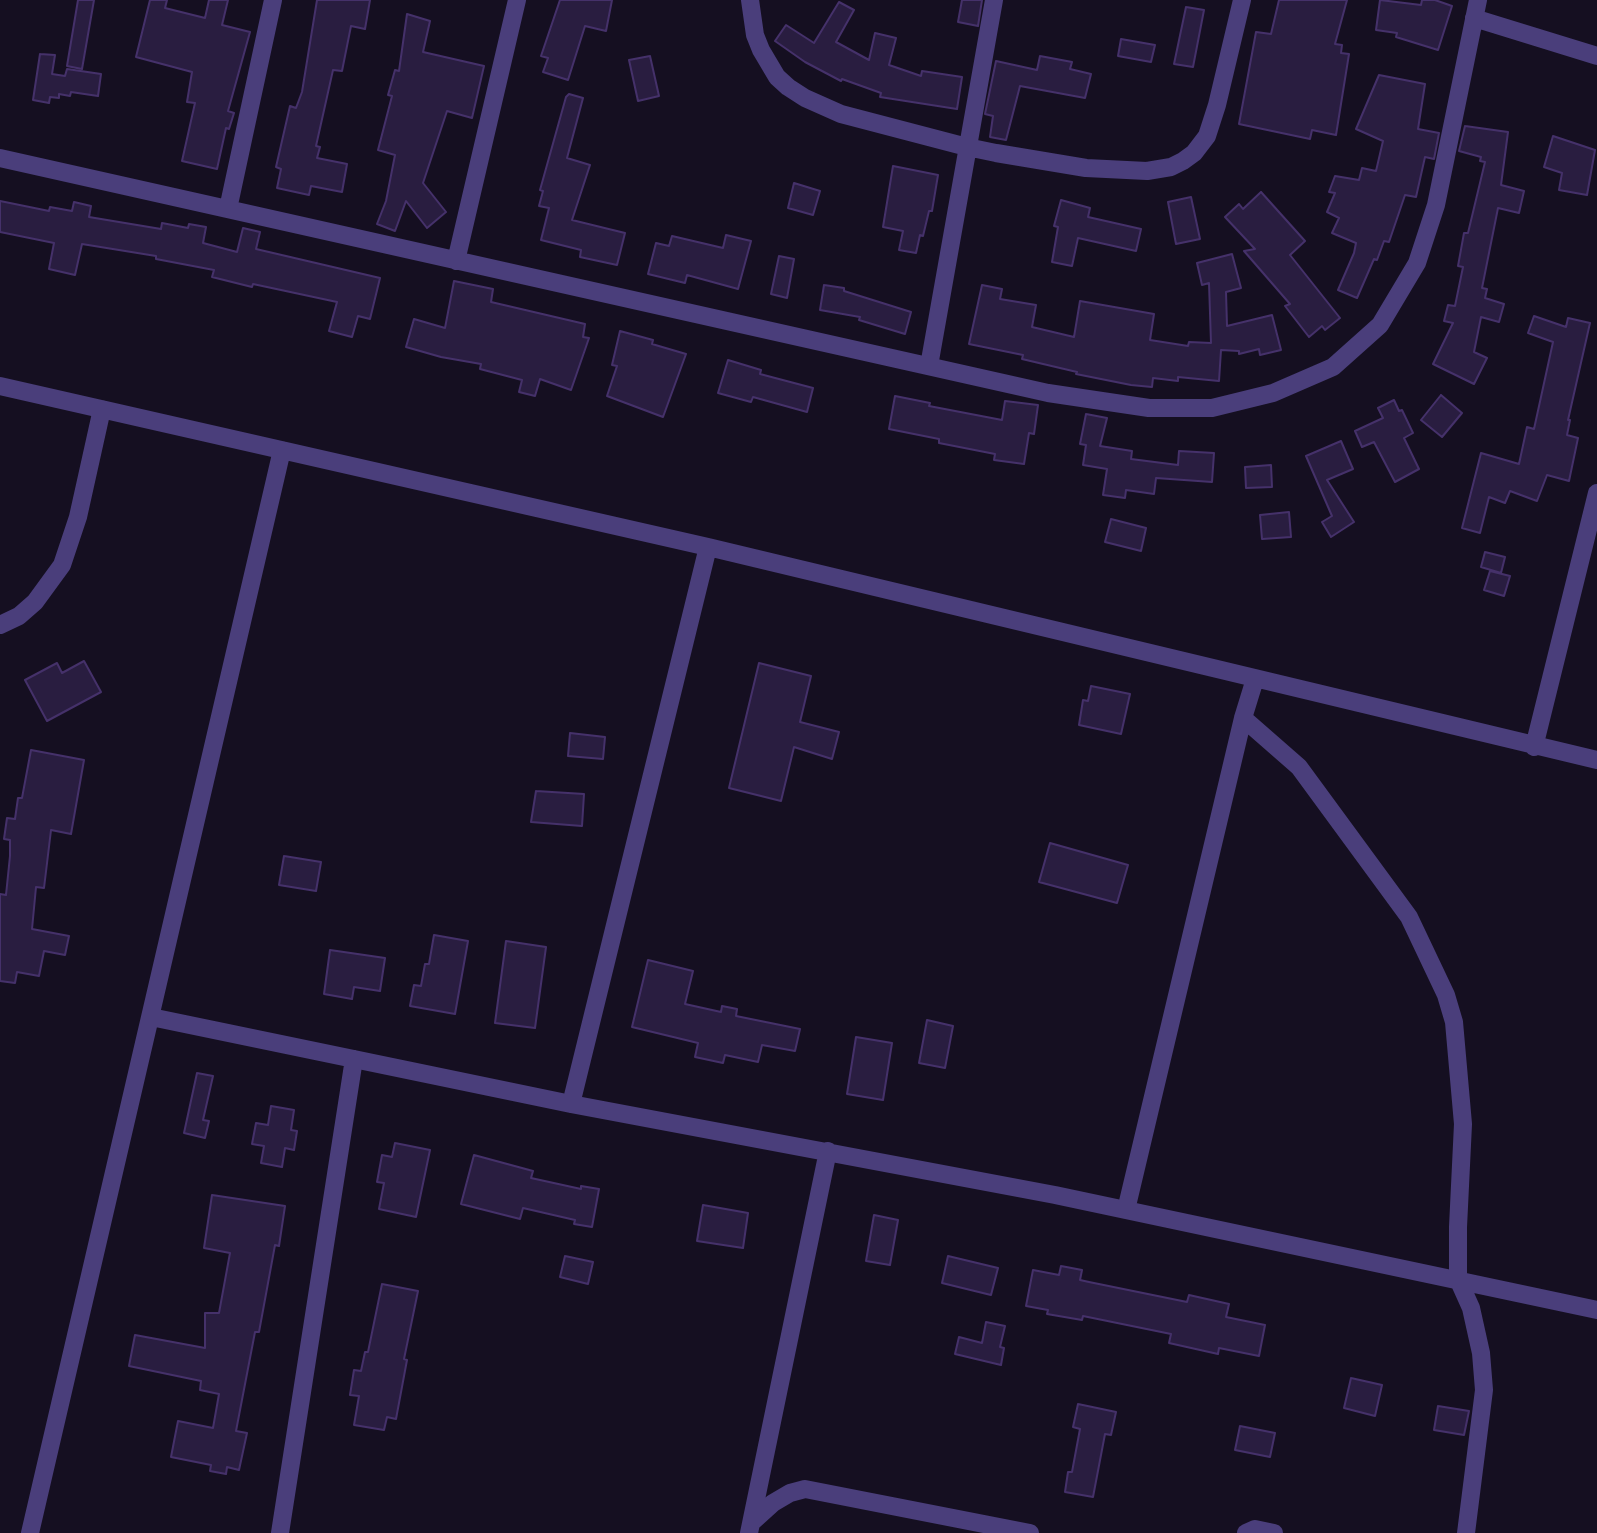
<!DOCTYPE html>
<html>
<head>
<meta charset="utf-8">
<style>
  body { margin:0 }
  canvas { display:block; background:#150f21 }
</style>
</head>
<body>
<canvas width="1597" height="1533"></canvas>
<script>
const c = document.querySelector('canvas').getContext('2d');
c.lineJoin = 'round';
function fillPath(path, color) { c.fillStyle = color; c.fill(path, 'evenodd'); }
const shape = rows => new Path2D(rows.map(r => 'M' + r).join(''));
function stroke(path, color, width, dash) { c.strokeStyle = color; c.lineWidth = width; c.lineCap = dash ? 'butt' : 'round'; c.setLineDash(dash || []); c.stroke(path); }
const building = shape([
  [78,0,94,0,82,69,67,66,78,0],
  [150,0,167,0,165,8,205,18,209,0,228,0,222,25,250,32,228,111,234,113,229,129,226,128,217,169,182,161,195,103,187,102,192,72,136,57,150,0],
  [317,0,370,0,365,29,351,26,342,71,333,70,316,146,320,147,317,158,347,164,342,192,311,186,309,195,277,188,281,169,276,167,290,106,296,108,302,92,317,0],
  [560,0,612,0,606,31,585,26,568,80,543,72,548,58,541,56,560,0],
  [962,0,982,0,978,26,958,22,962,0],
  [1279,0,1347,0,1335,44,1342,45,1341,53,1349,54,1336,135,1312,130,1310,139,1239,124,1256,32,1271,34,1279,0],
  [1380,0,1421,5,1422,0,1435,0,1452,6,1438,50,1396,37,1397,33,1376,30,1380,0],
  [839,2,854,10,836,42,869,60,875,33,896,38,889,65,921,76,922,71,962,77,957,109,880,97,881,93,842,79,841,81,805,62,775,41,786,25,814,43,839,2],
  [1186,7,1204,10,1193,67,1174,64,1186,7],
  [407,14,430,21,423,52,484,66,472,118,447,111,423,183,446,212,427,228,406,201,395,231,377,224,386,201,395,155,378,150,392,96,388,95,395,70,399,71,407,14],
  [1121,39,1155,45,1151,62,1118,56,1121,39],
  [40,54,55,55,52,74,65,76,67,69,101,74,98,96,71,92,70,96,59,94,59,98,50,97,49,103,33,100,40,54],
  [650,56,659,96,638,101,629,60,650,56],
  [1040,56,1072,62,1070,69,1091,74,1085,98,1020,86,1006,140,990,137,993,116,985,114,996,61,1037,70,1040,56],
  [1379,75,1425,84,1418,129,1439,133,1434,159,1425,157,1416,197,1405,195,1389,242,1384,241,1377,260,1374,259,1357,298,1338,290,1354,253,1356,243,1332,233,1339,218,1327,212,1335,193,1329,192,1335,176,1359,180,1362,168,1376,171,1383,141,1356,129,1379,75],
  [569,94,583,98,567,158,590,165,572,220,625,233,617,265,580,257,581,250,541,240,549,208,539,206,543,191,540,190,566,97,569,94],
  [1465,126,1508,132,1501,185,1524,191,1519,213,1498,208,1482,288,1487,289,1485,298,1504,304,1499,322,1481,317,1474,352,1487,358,1474,384,1433,364,1453,323,1444,321,1448,305,1455,306,1463,267,1458,266,1464,233,1468,233,1485,162,1480,161,1481,157,1459,151,1465,126],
  [1553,136,1595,150,1587,195,1559,190,1562,173,1544,167,1553,136],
  [893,166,938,175,932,211,929,211,923,236,920,235,916,253,899,250,903,231,883,227,893,166],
  [794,183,820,191,813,215,788,208,794,183],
  [1261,192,1305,241,1290,255,1340,318,1325,330,1322,326,1309,337,1285,306,1290,304,1244,251,1255,249,1225,217,1239,204,1243,209,1261,192],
  [1191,197,1200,239,1176,244,1168,202,1191,197],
  [1061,200,1090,208,1088,217,1141,229,1136,251,1078,238,1072,266,1052,262,1058,227,1054,226,1061,200],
  [0,201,49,211,50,207,72,211,74,202,91,206,89,217,161,229,162,223,188,228,189,224,206,227,203,243,237,252,243,228,260,232,256,249,380,278,370,319,358,316,352,337,329,331,337,302,253,284,252,287,212,277,214,270,156,259,156,256,82,244,75,275,49,269,54,243,0,232,0,201],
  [726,235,751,241,738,289,687,275,685,283,648,274,656,243,669,246,672,236,723,248,726,235],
  [1232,254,1241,288,1226,292,1227,326,1272,315,1281,350,1260,355,1259,349,1239,354,1239,351,1221,350,1219,381,1178,377,1178,381,1153,378,1152,387,1131,385,1076,374,1077,372,1022,359,1023,355,969,344,982,285,1002,289,1000,299,1036,305,1032,327,1074,337,1080,301,1154,314,1150,340,1188,346,1189,342,1211,343,1209,283,1202,285,1197,263,1232,254],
  [779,256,794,259,787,298,771,294,779,256],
  [454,281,493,289,491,302,585,324,583,337,589,338,571,390,540,379,535,396,519,392,522,380,480,369,481,364,441,357,406,347,414,319,445,328,454,281],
  [824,285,844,288,844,291,911,312,905,334,859,320,860,317,820,310,824,285],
  [1534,316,1566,327,1568,318,1590,323,1568,420,1570,420,1567,435,1578,438,1569,481,1547,475,1537,501,1510,491,1505,503,1489,497,1480,533,1462,528,1481,453,1519,464,1527,427,1534,429,1553,342,1528,333,1534,316],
  [620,331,653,340,652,344,686,354,663,417,607,396,617,366,612,365,620,331],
  [728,360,761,370,760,374,813,388,807,412,753,397,751,402,718,393,728,360],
  [1441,395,1462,413,1442,437,1421,420,1441,395],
  [895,396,930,403,929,406,1002,420,1005,401,1038,405,1034,434,1029,433,1024,464,994,460,995,454,939,443,939,439,889,429,895,396],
  [1394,400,1399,411,1402,410,1413,433,1404,438,1419,469,1395,482,1374,442,1362,447,1355,431,1383,418,1378,408,1394,400],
  [1086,414,1107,418,1100,446,1132,451,1131,459,1178,465,1179,451,1214,453,1212,482,1156,478,1154,494,1126,490,1125,498,1103,495,1107,469,1083,465,1086,445,1080,444,1086,414],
  [1341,441,1353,469,1327,480,1354,522,1331,537,1322,522,1332,516,1306,456,1341,441],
  [1271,465,1272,487,1246,488,1245,467,1271,465],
  [1289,512,1291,537,1262,539,1260,515,1289,512],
  [1111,519,1146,528,1141,551,1105,542,1111,519],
  [1485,552,1505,557,1501,573,1481,567,1485,552],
  [1490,571,1510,576,1504,596,1484,590,1490,571],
  [84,661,101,692,47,721,25,680,57,663,62,673,84,661],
  [759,663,811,676,800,722,839,732,832,759,794,747,781,801,729,788,759,663],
  [1091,686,1130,694,1121,734,1079,725,1083,700,1088,701,1091,686],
  [570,733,605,737,603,759,568,756,570,733],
  [31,750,84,760,71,834,51,830,44,888,36,887,32,929,69,936,65,955,44,951,39,976,17,972,15,983,0,981,0,894,6,895,10,856,10,840,4,839,7,818,15,819,18,798,22,798,31,750],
  [536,791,584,794,582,826,531,822,536,791],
  [1050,843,1128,865,1117,903,1039,882,1050,843],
  [284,856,321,862,316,891,279,885,284,856],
  [434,935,468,941,455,1014,410,1006,414,985,421,986,425,964,429,964,434,935],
  [506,941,546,947,535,1028,495,1023,506,941],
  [330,950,385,958,380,991,354,987,352,999,324,994,330,950],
  [648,960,693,971,685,1004,721,1012,722,1006,737,1009,736,1016,800,1029,795,1051,762,1045,758,1062,725,1055,723,1063,695,1057,698,1043,632,1027,648,960],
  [927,1020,953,1026,945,1068,919,1063,927,1020],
  [856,1037,892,1043,883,1100,847,1094,856,1037],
  [197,1073,213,1076,203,1120,209,1121,205,1138,184,1133,197,1073],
  [271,1106,294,1110,291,1130,297,1131,294,1150,285,1148,282,1167,261,1163,264,1146,252,1144,256,1123,268,1125,271,1106],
  [395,1143,430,1150,416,1217,379,1209,384,1183,377,1182,382,1155,392,1157,395,1143],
  [474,1155,533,1171,531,1178,581,1189,581,1186,599,1189,592,1227,574,1224,575,1220,523,1208,520,1219,461,1204,474,1155],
  [212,1195,285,1206,279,1246,275,1245,259,1332,255,1332,236,1431,247,1433,239,1470,227,1467,226,1474,210,1471,211,1465,171,1457,178,1421,213,1428,219,1394,200,1390,201,1381,129,1366,135,1335,205,1348,205,1313,219,1313,230,1253,204,1248,212,1195],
  [703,1205,748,1213,743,1248,697,1241,703,1205],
  [874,1215,898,1220,890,1265,866,1261,874,1215],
  [565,1256,593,1262,588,1284,560,1277,565,1256],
  [948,1256,998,1268,991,1295,942,1283,948,1256],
  [1061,1266,1082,1270,1080,1280,1089,1282,1187,1302,1189,1295,1229,1304,1226,1317,1265,1325,1259,1356,1219,1348,1218,1354,1169,1343,1171,1334,1083,1316,1082,1320,1047,1314,1048,1310,1026,1306,1033,1270,1059,1275,1061,1266],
  [382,1284,418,1291,404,1359,407,1360,396,1419,387,1417,384,1430,354,1425,359,1396,350,1395,354,1370,361,1371,365,1352,368,1352,382,1284],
  [986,1322,1005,1326,1000,1347,1004,1348,1001,1365,955,1354,959,1337,982,1343,986,1322],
  [1351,1378,1382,1385,1375,1416,1344,1408,1351,1378],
  [1078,1404,1116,1412,1111,1435,1105,1434,1093,1497,1065,1492,1068,1472,1072,1472,1080,1429,1073,1427,1078,1404],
  [1438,1406,1469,1411,1464,1435,1434,1430,1438,1406],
  [1240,1426,1275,1433,1270,1457,1235,1450,1240,1426]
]);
fillPath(building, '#291d40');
stroke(building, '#45316a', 2);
stroke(shape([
  [750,0,755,35,761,50,777,77,788,87,805,98,841,114,967,147,996,153,1086,168,1147,171,1171,167,1183,161,1194,153,1207,136,1217,105,1242,0],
  [1474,18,1597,56],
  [0,158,1048,393,1149,408,1212,408,1273,393,1333,367,1380,325,1417,263,1436,205,1478,0],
  [228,209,273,0],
  [456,261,517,0],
  [929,366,994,0],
  [0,386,708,547,1597,760],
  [0,625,19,616,35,602,62,565,78,517,102,409],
  [1243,718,1299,767,1409,917,1446,995,1454,1022,1463,1124,1458,1227,1458,1279,1471,1308,1481,1353,1484,1390,1466,1533],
  [1534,747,1597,493],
  [151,1017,571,1104,1055,1195,1597,1310],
  [571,1104,708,547],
  [1126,1210,1243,718,1255,679],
  [752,1522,773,1503,790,1493,805,1489,1030,1533],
  [30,1533,282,450],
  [280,1533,354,1059],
  [749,1533,828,1151],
  [1246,1533,1255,1529,1274,1533]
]), '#4a3e7b', 18);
</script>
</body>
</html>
